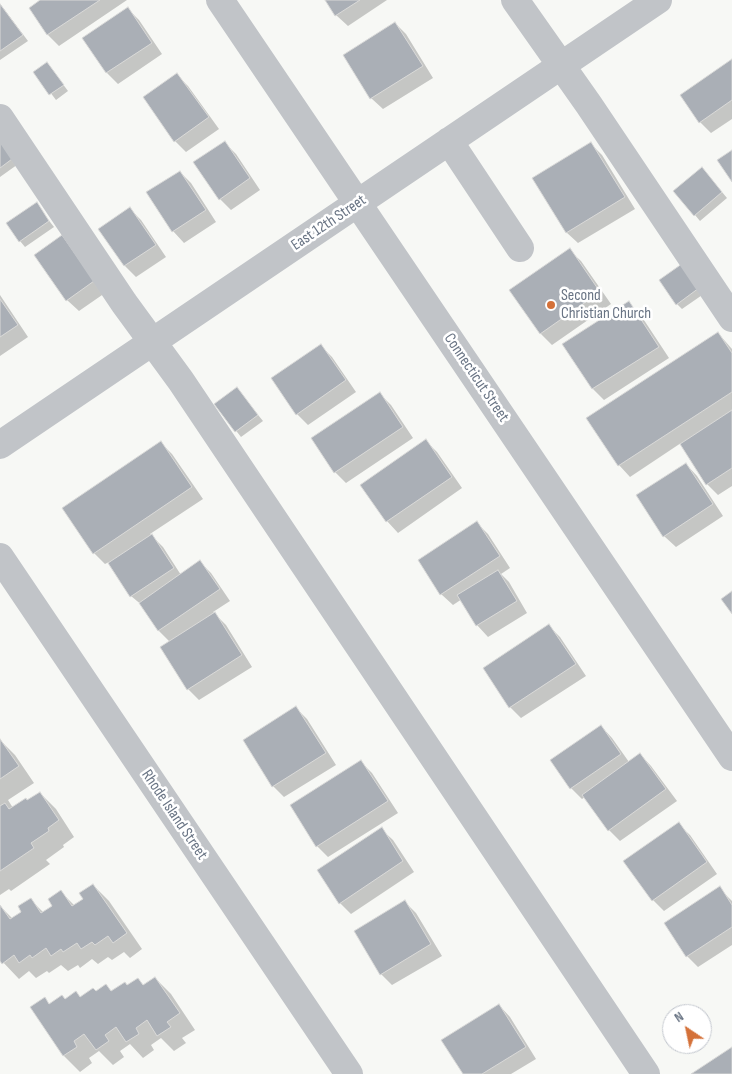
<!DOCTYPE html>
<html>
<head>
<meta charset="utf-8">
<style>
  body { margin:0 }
  #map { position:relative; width:732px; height:1074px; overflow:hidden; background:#f7f8f5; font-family:"Sofia Sans Condensed",sans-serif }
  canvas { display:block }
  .north { position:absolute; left:662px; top:1004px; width:50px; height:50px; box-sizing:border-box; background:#fff; border:1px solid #c3c7ce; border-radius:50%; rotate:326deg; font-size:14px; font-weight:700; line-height:20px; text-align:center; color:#697484 }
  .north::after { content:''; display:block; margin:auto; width:18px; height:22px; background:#d47139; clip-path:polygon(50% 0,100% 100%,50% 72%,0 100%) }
</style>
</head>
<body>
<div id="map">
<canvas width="732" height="1074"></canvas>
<div class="north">N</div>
</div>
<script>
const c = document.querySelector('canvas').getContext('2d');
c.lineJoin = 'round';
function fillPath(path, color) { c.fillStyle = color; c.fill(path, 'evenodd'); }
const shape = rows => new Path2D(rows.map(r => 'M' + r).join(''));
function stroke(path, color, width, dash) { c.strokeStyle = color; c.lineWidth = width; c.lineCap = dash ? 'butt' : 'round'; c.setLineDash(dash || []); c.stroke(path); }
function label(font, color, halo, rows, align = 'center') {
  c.font = font + ' "Sofia Sans Condensed",sans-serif'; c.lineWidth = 5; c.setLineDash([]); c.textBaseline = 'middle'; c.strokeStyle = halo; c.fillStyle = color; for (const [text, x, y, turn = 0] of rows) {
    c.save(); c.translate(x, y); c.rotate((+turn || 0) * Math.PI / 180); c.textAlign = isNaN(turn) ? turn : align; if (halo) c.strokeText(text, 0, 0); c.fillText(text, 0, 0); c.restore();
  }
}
fillPath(shape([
  [43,0,127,0,59,46,48,35,30,8],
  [326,0,387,0,348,26,336,15],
  [1,5,28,41,0,60,0,6],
  [128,9,139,20,162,54,118,84,107,73,84,38],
  [395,23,406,34,433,78,383,109,371,98,344,55],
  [732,61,732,119,711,133,700,122,682,96],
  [47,63,68,91,56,100,35,72],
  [177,75,188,86,219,129,186,152,175,141],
  [0,133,21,162,0,177],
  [224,142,236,154,260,190,231,210,220,199],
  [591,144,602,155,635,209,578,243,566,232],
  [180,172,191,183,216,222,184,243,173,231],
  [707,174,727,198,700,221,695,215],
  [36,204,54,227,25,247,20,241],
  [130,209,141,220,166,257,136,277,125,266,100,229],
  [62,237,105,293,79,311,67,300],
  [569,250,581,261,611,304,552,345,541,334,511,290],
  [686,262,708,291,682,309,677,304],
  [0,295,28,337,0,356],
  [629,303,640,314,669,358,604,400,593,389,564,345],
  [718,333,732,349,732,486,718,495,707,484,681,443,630,477,619,465],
  [321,346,332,357,356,392,308,425,297,414],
  [237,389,263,421,241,437,216,405],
  [380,394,391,405,413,438,346,483,335,472],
  [426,441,437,452,462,488,398,533,387,521,362,485],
  [161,443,172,454,203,499,150,534,163,547,181,575,200,562,211,573,230,601,213,612,226,625,252,667,199,700,188,689,162,647,170,642,159,631,143,606,131,596,109,562,105,564,94,553],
  [686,464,697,476,723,516,676,547,664,536],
  [477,523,488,534,510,568,501,574,509,582,527,613,488,637,477,625,462,599,453,605,441,594,419,561],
  [549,626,560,637,586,676,521,718,510,707],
  [296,708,307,719,336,765,284,797,273,786],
  [601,726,612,738,629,762,640,754,651,766,677,801,620,841,609,830,585,797,582,799,571,788],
  [0,740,15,755,34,783,8,800,13,808,28,801,40,793,56,809,74,837,63,845,64,847,46,860,50,864,11,891,9,889,0,895],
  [361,762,372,773,398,813,328,857,317,846],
  [678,824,690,835,717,874,664,911,653,900],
  [381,829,393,840,414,872,351,914,340,903],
  [93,885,109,901,142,949,130,958,124,952,112,960,108,957,98,964,92,959,80,968,78,965,68,971,61,965,49,973,47,971,36,978,29,971,19,979,0,959,0,906,13,919,23,912,30,899,44,913,54,906,61,892,75,906,85,899],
  [719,888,732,901,732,945,698,967,687,956],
  [405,902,416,913,442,956,392,985,381,974],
  [155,978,171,994,195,1030,182,1038,186,1043,174,1051,161,1038,151,1045,154,1050,143,1058,130,1044,120,1051,124,1057,113,1065,99,1051,89,1058,92,1063,80,1072,64,1056,31,1008,44,999,50,1005,65,1000,76,992,81,998,96,993,112,992,127,987,138,979,144,986],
  [499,1005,510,1017,536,1059,511,1074,464,1074]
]), '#0003');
const building = shape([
  [40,0,100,0,47,35,29,8,40,0],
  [325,0,360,0,335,16,325,0],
  [0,4,23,35,0,51,0,4],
  [128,7,152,43,106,73,82,38,128,7],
  [395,22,423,66,370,99,343,55,395,22],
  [732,59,732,100,699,123,680,95,732,59],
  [47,62,64,85,49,95,33,72,47,62],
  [177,73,209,117,174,142,143,97,177,73],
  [0,133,16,156,0,168,0,133],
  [225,141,250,178,219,200,193,162,225,141],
  [591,142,625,197,566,233,532,178,591,142],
  [732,150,732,182,717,160,732,150],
  [702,167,722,192,694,216,673,191,702,167],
  [180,171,206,210,172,232,146,192,180,171],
  [37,202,49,221,19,242,6,223,37,202],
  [130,207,156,245,124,266,98,229,130,207],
  [62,235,94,281,66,301,34,255,62,235],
  [570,248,600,292,540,334,509,290,570,248],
  [686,261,703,285,676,305,659,280,686,261],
  [0,299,18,325,0,337,0,299],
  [629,301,659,347,592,389,562,344,629,301],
  [718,332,732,353,732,392,618,466,586,418,718,332],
  [321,344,346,380,296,415,271,378,321,344],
  [237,387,258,415,235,432,214,404,237,387],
  [380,392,403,427,334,473,311,438,380,392],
  [732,410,732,468,706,485,680,444,732,410],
  [426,439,452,477,386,522,360,485,426,439],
  [161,441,192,487,93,554,62,508,161,441],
  [686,463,713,504,663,537,636,495,686,463],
  [477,521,500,556,440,595,418,560,477,521],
  [152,534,174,568,130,597,108,563,152,534],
  [200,560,220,589,158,631,139,603,200,560],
  [498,570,517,601,476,626,457,595,498,570],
  [732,591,732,614,721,599,732,591],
  [215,612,242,655,187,690,160,647,215,612],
  [549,624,576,664,509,708,483,668,549,624],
  [296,706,326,753,272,787,243,740,296,706],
  [601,725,621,754,570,789,550,760,601,725],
  [0,739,19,766,0,779,0,739],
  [640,753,666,789,608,831,582,795,640,753],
  [361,760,388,801,316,847,290,805,361,760],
  [40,792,59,820,48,828,49,831,31,843,34,848,0,871,0,806,5,803,9,809,26,798,27,800,40,792],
  [679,822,707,862,652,901,623,861,679,822],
  [382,827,403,861,339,904,317,870,382,827],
  [93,884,127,933,113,943,108,936,95,945,92,942,81,949,77,943,63,952,61,949,51,956,46,948,32,958,30,955,19,963,14,955,2,964,0,961,0,905,10,919,21,912,18,906,31,898,41,913,52,906,48,899,61,890,72,906,83,899,79,893,93,884],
  [720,886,732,905,732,927,686,957,664,923,720,886],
  [405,900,431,944,380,975,354,931,405,900],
  [155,977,180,1013,167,1022,171,1027,157,1036,147,1020,136,1028,139,1034,126,1042,116,1027,105,1035,109,1041,96,1050,84,1034,74,1041,77,1047,63,1056,30,1007,45,997,49,1004,62,995,65,999,76,991,80,997,93,988,96,991,106,984,111,991,125,982,127,985,138,978,143,985,155,977],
  [499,1004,526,1047,482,1074,463,1074,441,1040,499,1004],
  [732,1047,732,1074,691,1074,732,1047]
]);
fillPath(building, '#aaafb6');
stroke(building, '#d9d9d8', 1);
stroke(shape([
  [220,0,732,757],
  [515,0,589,105,732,318],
  [0,118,124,303,181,381,646,1074],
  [449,141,520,248],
  [0,445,658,0],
  [0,557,349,1074]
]), '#c1c4c8', 28);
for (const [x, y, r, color] of [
  [551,305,5,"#d47139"]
]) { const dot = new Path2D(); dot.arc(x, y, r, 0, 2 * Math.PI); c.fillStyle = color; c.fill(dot); stroke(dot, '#fff', 2); }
label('16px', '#697484', '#fff', [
  ["East 12th Street",329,223,-34],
  ["Connecticut Street",476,378,56],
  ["Rhode Island Street",174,815,56]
]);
label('16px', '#697484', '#fff', [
  ["Second",561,296],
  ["Christian Church",561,314]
], 'left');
</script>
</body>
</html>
